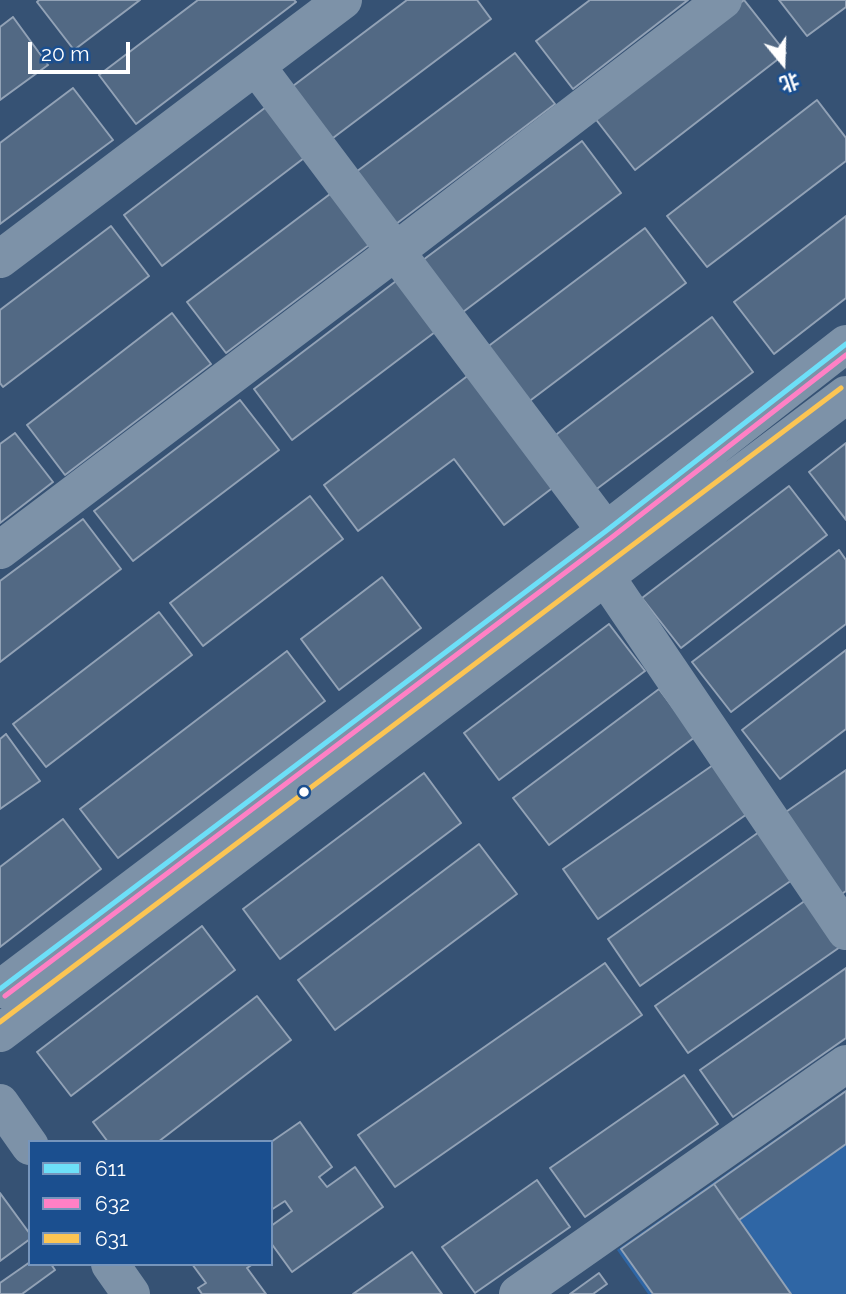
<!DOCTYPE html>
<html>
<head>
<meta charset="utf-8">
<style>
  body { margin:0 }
  #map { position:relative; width:846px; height:1294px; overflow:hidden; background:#365274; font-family:Raleway,"Noto Sans SC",sans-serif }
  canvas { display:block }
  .legend { position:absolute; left:28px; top:1140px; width:245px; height:126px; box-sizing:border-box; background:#1b4f8f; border:2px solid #7695bc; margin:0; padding:9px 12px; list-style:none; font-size:21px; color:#fff }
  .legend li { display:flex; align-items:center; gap:14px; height:35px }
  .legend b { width:35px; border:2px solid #7695bc }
  .north { position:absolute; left:748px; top:28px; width:70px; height:70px; -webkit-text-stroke:5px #1b4f8f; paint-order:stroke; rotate:161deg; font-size:19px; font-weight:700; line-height:28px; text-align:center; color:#fff }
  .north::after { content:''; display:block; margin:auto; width:24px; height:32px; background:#fff; clip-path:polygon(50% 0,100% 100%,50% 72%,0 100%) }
  .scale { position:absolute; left:28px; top:42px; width:102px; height:32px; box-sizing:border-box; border:4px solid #fff; border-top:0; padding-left:9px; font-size:21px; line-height:24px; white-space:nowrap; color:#fff; -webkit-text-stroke:5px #1b4f8f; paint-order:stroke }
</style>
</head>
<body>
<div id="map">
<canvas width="846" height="1294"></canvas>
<ul class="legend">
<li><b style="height:9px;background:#6ddff8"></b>611</li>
<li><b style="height:9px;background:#ff80c5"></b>632</li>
<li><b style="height:9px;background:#fcc553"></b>631</li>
</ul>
<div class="north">北</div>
<div class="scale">20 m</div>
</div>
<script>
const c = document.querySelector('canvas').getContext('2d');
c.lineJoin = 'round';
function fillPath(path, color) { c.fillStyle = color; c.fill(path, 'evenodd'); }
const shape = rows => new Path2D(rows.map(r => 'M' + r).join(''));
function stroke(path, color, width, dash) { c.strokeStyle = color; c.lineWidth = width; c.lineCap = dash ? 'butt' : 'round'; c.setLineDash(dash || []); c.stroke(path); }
fillPath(shape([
  [846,1090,846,1294,648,1294,617,1250]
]), '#2f66a5');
const building = shape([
  [39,0,140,0,74,50,37,2,39,0],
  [198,0,294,0,296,2,136,124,99,75,198,0],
  [407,0,477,0,491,19,329,141,289,89,407,0],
  [590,0,688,0,573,89,536,41,590,0],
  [744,0,786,53,635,170,594,117,744,0],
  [779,0,846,0,846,7,807,36,779,0],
  [13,17,48,65,0,100,0,27,13,17],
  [515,53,555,104,392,227,352,175,515,53],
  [73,88,113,140,0,224,0,143,73,88],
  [817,100,846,138,846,161,707,267,667,216,817,100],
  [270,104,308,155,162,266,124,215,270,104],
  [582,141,621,193,459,315,419,263,582,141],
  [334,191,373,242,226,353,187,302,334,191],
  [846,216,846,298,774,354,734,302,846,216],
  [111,226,149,276,3,387,0,383,0,310,111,226],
  [645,228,686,283,527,403,486,348,645,228],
  [400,278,439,329,292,440,254,389,400,278],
  [172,313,211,364,65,475,27,425,172,313],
  [712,317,753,372,594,491,553,437,712,317],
  [470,374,555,486,504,525,454,459,358,531,324,485,470,374],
  [240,400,279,450,133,561,94,511,240,400],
  [15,433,53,482,0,523,0,444,15,433],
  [846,443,846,520,809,472,846,443],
  [789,486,827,535,681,648,642,598,789,486],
  [310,496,343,539,203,646,170,603,310,496],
  [83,519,121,569,0,662,0,581,83,519],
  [839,550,846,560,846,624,731,712,692,662,839,550],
  [382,577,421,628,339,690,301,639,382,577],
  [159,612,192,655,46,767,13,724,159,612],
  [609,624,645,671,499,780,464,733,609,624],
  [846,650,846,729,780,779,742,730,846,650],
  [287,651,325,701,118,858,80,809,287,651],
  [659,689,695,737,549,845,513,798,659,689],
  [6,734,40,781,0,809,0,739,6,734],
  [713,765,747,814,598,919,563,869,713,765],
  [846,770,846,891,840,895,783,814,846,770],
  [424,773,461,823,280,959,243,909,424,773],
  [63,819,101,869,0,947,0,867,63,819],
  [759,832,792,880,640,986,608,939,759,832],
  [479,844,517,894,335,1030,298,980,479,844],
  [806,900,840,947,688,1053,655,1006,806,900],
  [202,926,235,970,71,1096,37,1052,202,926],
  [605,963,642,1015,395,1187,358,1135,605,963],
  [846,968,846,1038,733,1117,700,1070,846,968],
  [257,996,291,1040,158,1142,108,1142,93,1122,257,996],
  [684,1075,718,1124,585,1217,550,1168,684,1075],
  [846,1091,846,1144,739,1220,714,1184,846,1091],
  [300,1122,332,1167,319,1177,327,1187,355,1167,383,1207,292,1272,271,1243,271,1226,292,1211,285,1201,271,1210,271,1142,300,1122],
  [537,1180,570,1227,475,1293,442,1247,537,1180],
  [714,1184,791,1294,653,1294,621,1249,714,1184],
  [0,1193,30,1234,30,1239,0,1261,0,1193],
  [412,1252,442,1294,353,1294,412,1252],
  [30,1262,30,1264,51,1264,55,1270,22,1294,0,1294,0,1283,30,1262],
  [192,1264,253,1264,247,1268,266,1294,202,1294,198,1288,206,1283,192,1264],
  [599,1273,607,1284,593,1294,570,1294,599,1273]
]);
fillPath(building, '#526984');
stroke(building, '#92a2b6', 2);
stroke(shape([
  [256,66,606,531],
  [0,259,343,0],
  [0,550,396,251,723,0],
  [605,576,846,931],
  [0,989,606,531,846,344],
  [0,1033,846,395],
  [0,1103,30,1146],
  [110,1264,131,1294],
  [518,1294,846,1064]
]), '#7d92a8', 38);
stroke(shape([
  [0,989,606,531,846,344]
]), '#6ddff8', 5);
stroke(shape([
  [5,996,611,538,846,355]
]), '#ff80c5', 5);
stroke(shape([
  [0,1022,841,388]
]), '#fcc553', 5);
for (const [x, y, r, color] of [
  [304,792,6,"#fff"]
]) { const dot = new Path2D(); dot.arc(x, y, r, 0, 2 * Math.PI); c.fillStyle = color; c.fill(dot); stroke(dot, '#1b4f8f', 2.5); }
</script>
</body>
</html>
